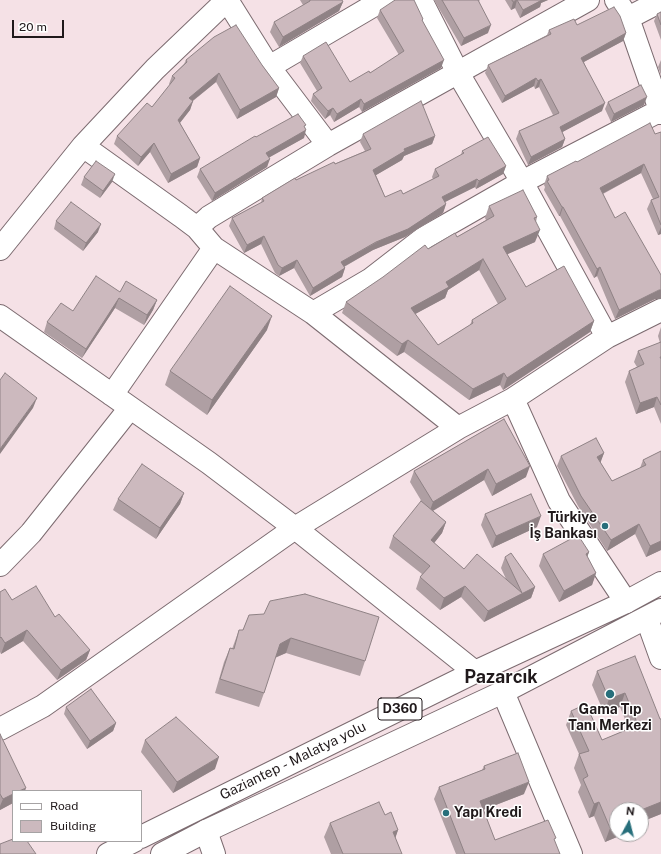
<!DOCTYPE html>
<html>
<head>
<meta charset="utf-8">
<style>
  body { margin:0 }
  #map { position:relative; width:661px; height:854px; overflow:hidden; background:#f5e1e6; font-family:"Public Sans",sans-serif }
  canvas { display:block }
  .legend { position:absolute; left:12px; top:790px; width:130px; height:52px; box-sizing:border-box; background:#fff; border:1px solid #a6a3a4; margin:0; padding:5px 7px; list-style:none; font-size:12px; color:#20191b }
  .legend li { display:flex; align-items:center; gap:8px; height:20px }
  .legend b { width:20px; border:1px solid #a6a3a4 }
  .north { position:absolute; left:609px; top:802px; width:40px; height:40px; box-sizing:border-box; background:#fff; border:1px solid #a6a3a4; border-radius:50%; rotate:7deg; font-size:11px; font-weight:700; line-height:16px; text-align:center; color:#20191b }
  .north::after { content:''; display:block; margin:auto; width:14px; height:18px; background:#276f7b; clip-path:polygon(50% 0,100% 100%,50% 72%,0 100%) }
  .scale { position:absolute; left:12px; top:20px; width:52px; height:18px; box-sizing:border-box; border:2px solid #20191b; border-top:0; padding-left:5px; font-size:12px; line-height:14px; white-space:nowrap; color:#20191b; -webkit-text-stroke:3px #fff; paint-order:stroke }
</style>
</head>
<body>
<div id="map">
<canvas width="661" height="854"></canvas>
<ul class="legend">
<li><b style="height:5px;background:#fff"></b>Road</li>
<li><b style="height:11px;background:#ccb9be"></b>Building</li>
</ul>
<div class="north">N</div>
<div class="scale">20 m</div>
</div>
<script>
const c = document.querySelector('canvas').getContext('2d');
c.lineJoin = 'round';
const shape = rows => new Path2D(rows.map(r => 'M' + r).join(''));
function stroke(path, color, width, dash) { c.strokeStyle = color; c.lineWidth = width; c.lineCap = dash ? 'butt' : 'round'; c.setLineDash(dash || []); c.stroke(path); }
function fillPath(path, color) { c.fillStyle = color; c.fill(path, 'evenodd'); }
function label(font, color, halo, rows, align = 'center') {
  c.font = font + ' "Public Sans",sans-serif'; c.lineWidth = 3; c.setLineDash([]); c.textBaseline = 'middle'; c.strokeStyle = halo; c.fillStyle = color; for (const [text, x, y, turn = 0] of rows) {
    c.save(); c.translate(x, y); c.rotate((+turn || 0) * Math.PI / 180); c.textAlign = isNaN(turn) ? turn : align; if (halo) c.strokeText(text, 0, 0); c.fillText(text, 0, 0); c.restore();
  }
}
const minor = shape([
  [421,0,458,73,522,182,607,337],
  [616,0,628,18,661,113],
  [628,18,661,1],
  [269,67,383,0],
  [83,146,181,216,197,228,214,248,313,313,458,428],
  [197,228,209,217,328,145,588,0],
  [0,249,83,146,155,69,227,0,269,67,328,145],
  [313,313,371,279,424,238,522,182,661,110],
  [0,316,209,463,295,528,475,672],
  [112,395,214,248],
  [513,399,559,501,626,602],
  [0,565,31,533,130,408],
  [647,619,661,658],
  [503,692,571,854],
  [0,729,43,706,295,528,458,428,513,399,607,337,661,310],
  [206,831,214,854]
]);
const highway = shape([
  [141,837,475,672,626,602,661,583],
  [108,854,134,841],
  [162,854,206,831,503,692,661,610]
]);
stroke(minor, '#7c6b70', 24);
stroke(highway, '#7c6b70', 24);
stroke(minor, '#fff', 22);
stroke(highway, '#fff', 22);
fillPath(shape([
  [300,0,342,0,343,2,339,11,279,47,270,32,274,22,303,5],
  [434,0,480,0,479,1,488,33,461,46],
  [505,0,548,0,541,3,540,7,520,18,515,8,511,10],
  [380,10,423,19,422,22,441,68,362,112,359,107,334,122,330,115,325,119,311,101,313,94,317,91,300,63,303,56,350,82,370,73,399,55,377,18],
  [661,12,661,40,654,21,657,14],
  [577,25,626,33,623,41,584,62,602,111,562,132,565,139,562,147,528,165,516,139,519,131,553,115,539,87,535,89,534,86,502,103,485,73,488,65,547,35,549,30],
  [186,60,262,65,279,88,276,97,237,119,216,82,193,101,190,110,180,123,200,158,197,167,168,183,150,152,138,166,114,144,117,136,152,107,170,85,169,84,172,76,184,64],
  [661,60,661,75,658,67],
  [608,102,644,105,611,122,605,109],
  [305,127,304,138,269,157,267,167,212,201,197,177,200,169,256,137],
  [661,133,661,234,658,235,647,209,651,200,653,199,641,173,603,194,655,299,615,319,597,276,594,278,560,216,559,216,544,190,545,187,544,185,547,176,577,162],
  [363,134,435,136,432,144,404,156,402,160,376,175,385,197,403,194,433,179,432,177,435,169,461,155,462,151,506,166,503,174,476,189,475,187,445,202,446,204,443,213,405,237,373,250,344,267,345,268,342,277,310,296,294,268,279,276,275,273,261,244,244,253,229,226,232,218,261,203,262,198,296,180,365,151,360,142],
  [84,177,112,182,100,198,81,185],
  [489,206,537,217,536,222,535,242,507,254,526,287,594,321,590,332,503,390,500,385,469,400,404,352,397,356,342,313,346,302,428,249,457,237,486,220,485,218],
  [479,270,498,304,472,320,470,325,438,345,415,314,445,298,448,290],
  [56,221,98,232,83,251,54,229],
  [120,292,157,300,153,310,144,325,115,308,82,358,44,332,47,322],
  [661,327,661,424,654,407,636,414,625,382,629,371,637,367,634,362,638,351,660,343,658,336],
  [267,330,207,415,165,385,170,371],
  [504,419,526,477,492,496,484,480,433,511,446,522,442,533,434,543,464,569,506,579,501,568,505,557,535,587,531,598,484,622,461,597,440,610,416,589,420,577,422,574,389,548,393,536,422,502,410,482,414,471],
  [661,451,661,550,646,557,635,534,607,551,578,506,557,466,561,456,604,453,600,462,612,481,640,468,643,460],
  [184,493,180,504,156,539,113,510,118,499],
  [485,514,537,527,492,548,481,525],
  [589,552,587,557,596,573,592,585,559,602,539,566,543,554],
  [0,592,12,600,55,617,90,650,86,660,57,680,23,641,1,654,0,652],
  [249,615,365,661,360,676,286,653,275,658,264,693,259,707,215,693,224,662,230,648,232,649,239,630,243,630],
  [597,671,660,719,661,719,661,814,641,822,641,810,617,834,624,834,605,842,594,816,589,818,578,792,581,785,574,768,579,754,566,725,571,711,602,740,629,729,620,707,604,713,592,685],
  [66,707,116,723,113,731,87,749,64,714],
  [0,734,13,803,0,810],
  [145,740,215,769,173,793,141,752],
  [484,766,524,794,483,810,495,840,554,841,560,854,456,854,434,799,439,787,482,770],
  [385,815,398,830,395,838,402,854,331,854,324,837,330,823]
]), '#af9fa3');
fillPath(shape([
  [517,0,515,8,511,10,513,2],
  [540,0,548,0,541,3,540,7,520,18,523,10],
  [343,2,339,11,279,47,283,37],
  [491,25,488,33,461,46,464,38],
  [626,33,623,41,578,65,581,58],
  [444,60,441,68,362,112,364,104],
  [219,73,216,82,186,106,189,98],
  [536,78,534,86,502,103,505,96],
  [541,79,539,87,535,89,538,81],
  [279,88,276,97,237,119,240,110],
  [647,97,644,105,611,122,614,114],
  [361,99,359,107,334,122,337,114],
  [193,101,190,110,175,129,178,120],
  [605,103,602,111,557,135,560,127],
  [333,108,330,115,325,119,328,111],
  [306,130,304,138,263,161,266,153],
  [435,136,432,144,404,156,402,160,371,178,373,170,404,149],
  [565,139,562,147,528,165,531,157],
  [154,143,150,152,138,166,141,157],
  [200,158,197,167,168,183,171,174],
  [270,159,267,167,212,201,215,193],
  [644,164,641,173,596,197,600,188],
  [506,166,503,174,476,189,479,181],
  [115,174,112,182,100,198,103,191],
  [477,179,475,187,439,205,442,197],
  [446,204,443,213,405,237,373,250,338,270,341,262],
  [562,207,563,207,560,216,559,216],
  [101,224,98,232,83,251,86,243],
  [661,227,661,234,658,235],
  [540,230,535,242,499,258,503,247],
  [264,236,261,244,244,253,247,245],
  [483,259,479,270,448,290,445,298,406,319,411,308,446,282],
  [297,260,294,268,279,276,282,268],
  [600,267,597,276,594,278,597,269],
  [345,268,342,277,310,296,313,288],
  [659,290,661,290,661,299,655,299,615,319,619,310],
  [119,298,115,308,82,358,86,349],
  [157,300,153,310,144,325,147,315],
  [272,316,267,330,207,415,212,400],
  [594,321,590,332,503,390,507,378],
  [408,340,404,352,397,356,402,344],
  [504,373,500,385,469,400,473,389],
  [657,397,654,407,636,414,640,403],
  [37,398,33,408,0,454,0,449],
  [604,453,600,464,597,457],
  [530,466,526,477,492,496,496,484],
  [488,469,484,480,429,513,433,502],
  [184,493,180,504,156,539,160,528],
  [541,516,537,527,492,548,496,536],
  [446,522,442,533,427,552,431,540],
  [639,524,635,534,607,551,611,540],
  [661,541,661,550,646,557,650,546],
  [589,552,585,563,586,554],
  [596,573,592,585,559,602,564,591],
  [465,586,461,597,440,610,444,598],
  [535,587,531,598,484,622,488,611],
  [27,630,23,641,1,654,5,643],
  [291,638,286,653,274,658,280,644],
  [90,650,86,660,57,680,61,670],
  [625,693,620,707,604,713,609,699],
  [116,723,113,731,87,749,90,741],
  [219,757,215,769,173,793,177,782],
  [529,782,524,794,475,813,480,801],
  [26,788,25,791,19,791],
  [13,794,13,803,0,810,0,806,3,799],
  [599,802,594,816,589,818,594,804],
  [661,802,661,814,641,822,641,810],
  [617,825,617,834,624,834,605,842,610,828],
  [398,830,393,845,393,832]
]), '#8f8285');
const building = shape([
  [310,0,342,0,343,2,283,37,274,22,310,1,310,0],
  [395,0,414,0,423,19,422,20,444,60,364,104,361,99,337,114,333,108,328,111,313,94,322,88,303,56,326,42,350,82,369,71,370,73,404,51,380,10,395,0],
  [442,0,478,0,491,25,464,38,442,0],
  [512,0,542,0,523,10,517,0,513,2,512,0],
  [614,7,620,16,626,33,581,58,605,103,560,127,565,139,531,157,519,131,559,113,541,79,538,81,536,78,505,96,488,65,551,34,549,30,574,19,577,25,614,7],
  [661,12,661,25,657,14,661,12],
  [236,25,262,65,279,88,240,110,219,73,189,98,193,101,178,120,200,158,171,174,154,143,141,157,117,136,147,103,152,107,175,78,172,76,187,62,186,60,214,37,236,25],
  [641,85,647,97,614,114,608,102,641,85],
  [421,101,435,136,404,149,405,151,373,170,385,197,401,190,403,194,439,176,435,169,464,153,462,151,488,137,506,166,479,181,477,179,442,197,446,204,408,229,376,242,341,262,345,268,313,288,297,260,282,268,278,265,264,236,247,245,232,218,264,201,262,198,295,178,296,180,334,162,335,164,371,149,363,134,421,101],
  [298,114,306,125,304,126,306,130,266,153,270,159,215,193,200,169,255,136,256,137,298,114],
  [650,123,655,134,661,132,661,225,651,200,659,197,644,164,600,188,615,218,625,212,661,275,661,290,659,290,619,310,600,267,597,269,563,207,562,207,547,181,549,180,547,176,576,161,577,162,650,123],
  [96,161,115,174,103,191,84,177,96,161],
  [523,190,537,217,534,218,540,230,503,247,526,287,564,266,594,321,507,378,504,373,473,389,408,340,402,344,346,302,383,277,425,245,428,249,455,233,457,237,494,216,489,206,523,190],
  [483,259,506,299,472,320,473,323,438,345,411,308,449,287,446,282,483,259],
  [71,202,101,224,86,243,56,221,71,202],
  [96,276,120,292,126,281,157,300,147,315,119,298,86,349,47,322,61,303,73,311,96,276],
  [230,286,272,316,212,400,170,371,230,286],
  [661,342,661,357,660,357,661,359,661,405,657,397,640,403,629,371,644,364,638,351,661,342],
  [5,373,37,398,0,449,0,380,5,373],
  [504,419,530,466,496,484,488,469,433,502,414,471,504,419],
  [596,438,604,453,597,457,612,481,646,465,643,460,661,451,661,541,650,546,639,524,611,540,581,496,561,456,596,438],
  [142,464,184,493,160,528,118,499,142,464],
  [531,494,541,516,496,536,485,514,531,494],
  [421,501,446,522,431,540,464,569,477,554,522,593,505,557,511,553,535,587,488,611,465,586,444,598,420,577,430,566,393,536,421,501],
  [578,535,589,552,586,554,596,573,564,591,543,554,578,535],
  [36,586,55,617,59,614,90,650,61,670,27,630,5,643,1,637,0,638,0,592,5,589,12,600,36,586],
  [305,594,379,617,365,661,291,638,280,644,264,693,220,679,230,648,234,649,239,630,243,630,249,615,264,614,270,601,305,594],
  [635,656,660,719,661,719,661,802,641,810,617,810,617,825,610,828,599,802,594,804,583,779,588,776,579,754,589,751,571,711,586,704,602,740,638,725,625,693,609,699,597,671,635,656],
  [91,689,116,723,90,741,66,707,91,689],
  [176,717,219,757,177,782,145,740,176,717],
  [0,734,26,788,19,791,13,791,13,794,3,799,0,794,0,734],
  [518,753,529,782,480,801,495,840,548,820,556,838,554,839,560,854,465,854,439,787,485,769,484,766,518,753],
  [379,802,385,815,391,812,398,830,393,832,402,854,343,854,330,823,379,802],
  [13,839,13,841,27,841,36,854,0,854,0,844,13,839]
]);
fillPath(building, '#ccb9be');
stroke(building, '#8f8285', 1);
for (const [x, y, r, color] of [
  [605,526,4,"#276f7b"],
  [610,694,5,"#276f7b"],
  [446,813,4,"#276f7b"]
]) { const dot = new Path2D(); dot.arc(x, y, r, 0, 2 * Math.PI); c.fillStyle = color; c.fill(dot); stroke(dot, '#fff', 1.5); }
for (const [x, y, w] of [
  [400,709,44]
]) { const box = new Path2D(); box.roundRect(x - w / 2, y - 11, w, 22, 3); c.fillStyle = '#fff'; c.fill(box); stroke(box, '#20191b', 1); }
label('bold 13px', '#20191b', null, [
  ["D360",400,709]
]);
label('bold 14px', '#20191b', '#fff', [
  ["Türkiye",597,518],
  ["İş Bankası",597,534],
  ["Gama Tıp",610,710,"center"],
  ["Tanı Merkezi",610,726,"center"],
  ["Yapı Kredi",454,813,"left"]
], 'right');
label('14px', '#20191b', '#fff', [
  ["Gaziantep - Malatya yolu",293,761,-26]
]);
label('bold 18px', '#20191b', '#fff', [
  ["Pazarcık",501,677]
]);
</script>
</body>
</html>
